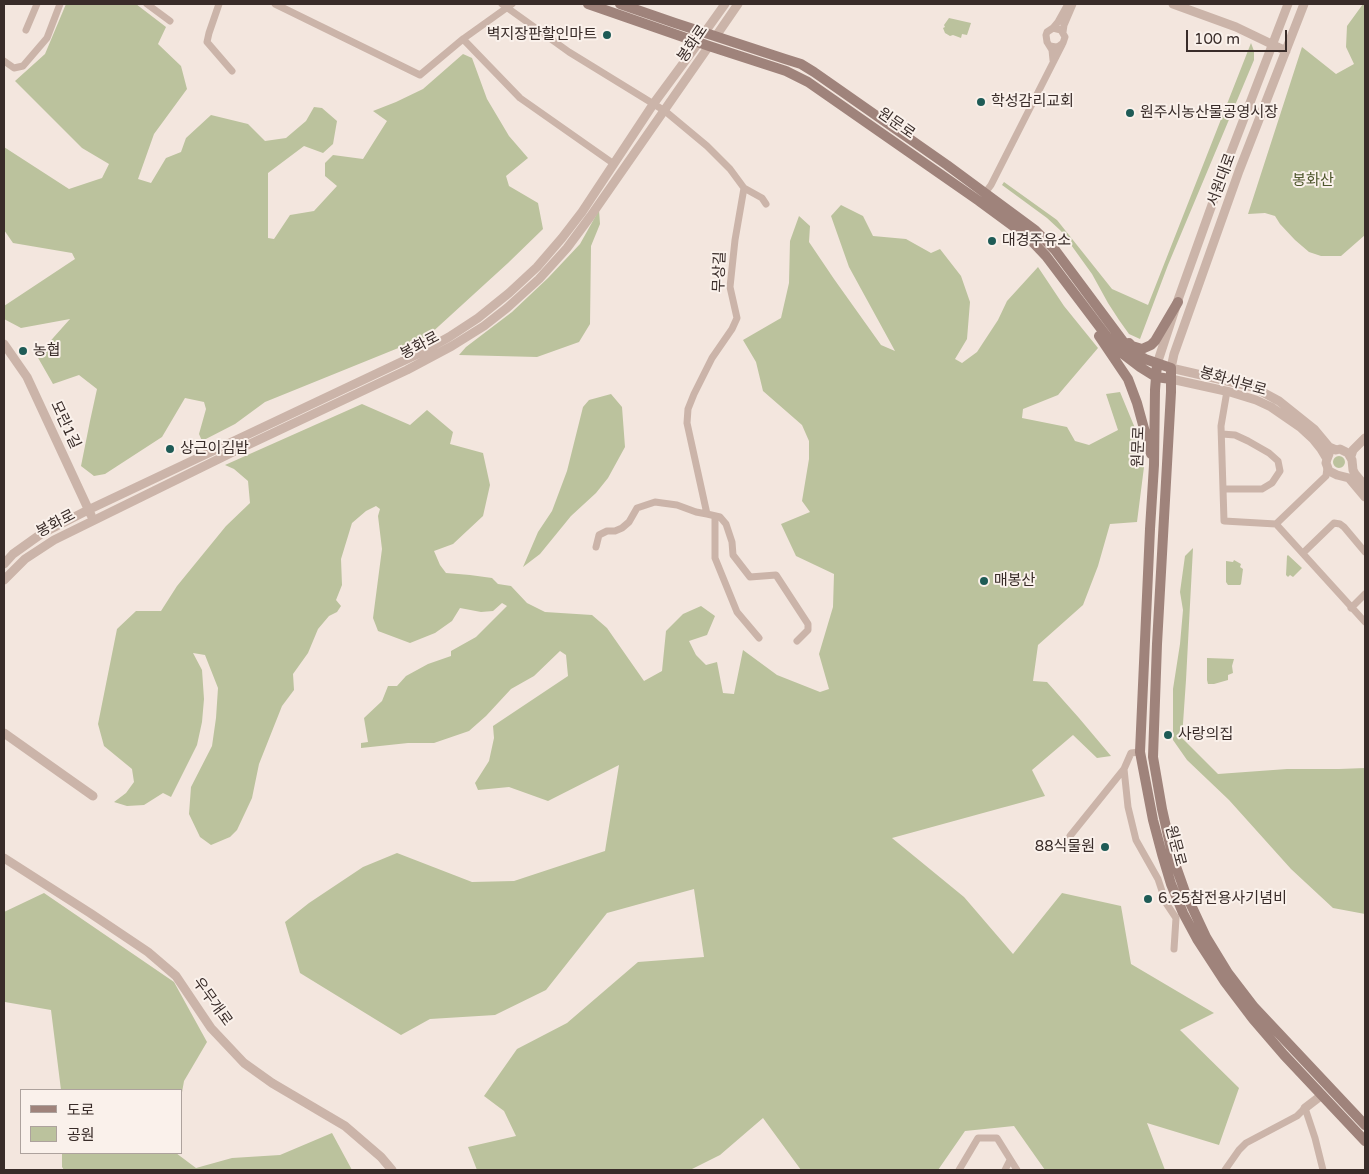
<!DOCTYPE html>
<html>
<head>
<meta charset="utf-8">
<style>
  body { margin:0 }
  #map { position:relative; width:1369px; height:1174px; overflow:hidden; background:#f3e6de; font-family:"Varela Round","Noto Sans KR",sans-serif }
  canvas { display:block }
  .frame { position:absolute; inset:0; border:5px solid #392c29; pointer-events:none }
  .legend { position:absolute; left:20px; top:1089px; width:162px; height:65px; box-sizing:border-box; background:#faf1eb; border:1px solid #ada29d; margin:0; padding:6px 9px; list-style:none; font-size:15px; color:#392c29 }
  .legend li { display:flex; align-items:center; gap:10px; height:25px }
  .legend b { width:25px; border:1px solid #ada29d }
  .scale { position:absolute; left:1186px; top:30px; width:101px; height:22px; box-sizing:border-box; border:2px solid #392c29; border-top:0; padding-left:6px; font-size:15px; line-height:18px; white-space:nowrap; color:#392c29; -webkit-text-stroke:4px #faf1eb; paint-order:stroke }
</style>
</head>
<body>
<div id="map">
<canvas width="1369" height="1174"></canvas>
<div class="frame"></div>
<ul class="legend">
<li><b style="height:6px;background:#9f837b"></b>도로</li>
<li><b style="height:14px;background:#bbc29d"></b>공원</li>
</ul>
<div class="scale">100 m</div>
</div>
<script>
const c = document.querySelector('canvas').getContext('2d');
c.lineJoin = 'round';
function fillPath(path, color) { c.fillStyle = color; c.fill(path, 'evenodd'); }
const shape = rows => new Path2D(rows.map(r => 'M' + r).join(''));
function stroke(path, color, width, dash) { c.strokeStyle = color; c.lineWidth = width; c.lineCap = dash ? 'butt' : 'round'; c.setLineDash(dash || []); c.stroke(path); }
function label(font, color, halo, rows, align = 'center') {
  c.font = font + ' "Varela Round","Noto Sans KR",sans-serif'; c.lineWidth = 4; c.setLineDash([]); c.textBaseline = 'middle'; c.strokeStyle = halo; c.fillStyle = color; for (const [text, x, y, turn = 0] of rows) {
    c.save(); c.translate(x, y); c.rotate((+turn || 0) * Math.PI / 180); c.textAlign = isNaN(turn) ? turn : align; if (halo) c.strokeText(text, 0, 0); c.fillText(text, 0, 0); c.restore();
  }
}
fillPath(shape([
  [66,4,136,4,166,27,158,44,181,66,187,89,154,134,138,179,151,183,166,158,181,152,186,138,211,115,248,124,265,141,286,138,306,121,314,107,322,108,337,121,333,144,323,153,304,146,268,173,268,238,274,239,290,215,314,211,337,186,325,176,325,163,333,155,363,159,387,121,373,111,396,102,423,89,463,54,472,58,487,99,509,136,528,158,506,176,509,186,538,203,543,229,508,263,428,336,265,402,235,424,202,441,199,434,206,409,204,402,185,398,162,437,105,474,94,476,81,466,90,421,97,389,79,375,53,384,37,356,70,319,21,328,4,319,4,306,75,259,72,253,13,243,4,230,4,147,69,189,102,178,109,164,82,148,15,81,45,54],
  [1363,4,1365,4,1365,235,1341,256,1321,256,1309,252,1295,240,1280,224,1275,216,1265,213,1248,214,1302,47,1336,74,1354,64,1346,47,1347,26],
  [949,18,971,23,967,35,962,34,961,38,953,35,950,36,945,33,943,28,945,27,944,25],
  [1251,43,1254,51,1254,60,1168,265,1140,339,1129,334,1119,320,1108,303,1092,274,1061,231,1047,218,1002,185,1004,182,1057,220,1112,289,1148,305],
  [841,205,863,216,873,236,906,239,931,253,940,249,961,276,970,302,967,339,955,359,962,363,977,352,998,320,1007,301,1038,267,1064,306,1098,348,1058,395,1023,409,1022,418,1067,427,1075,441,1089,445,1118,430,1106,394,1120,392,1137,433,1145,459,1137,522,1110,524,1098,566,1083,605,1038,645,1033,681,1047,682,1079,718,1111,756,1097,758,1073,735,1032,770,1045,796,892,838,964,897,1013,954,1062,893,1121,906,1131,964,1214,1013,1180,1030,1239,1088,1219,1145,1147,1123,1165,1170,1045,1170,1014,1126,965,1131,938,1170,801,1170,763,1118,720,1155,690,1170,477,1170,468,1147,516,1136,504,1111,484,1096,517,1049,567,1023,638,962,704,957,694,889,607,913,546,990,495,1015,430,1019,401,1035,300,973,285,922,309,903,363,867,397,853,472,882,514,881,605,851,619,765,548,801,509,787,478,790,475,783,489,761,494,738,493,726,568,676,566,655,560,651,534,676,511,689,486,716,469,731,434,743,408,743,361,748,361,743,368,742,364,718,382,701,388,686,397,686,406,676,428,664,451,656,451,651,476,637,507,606,502,603,493,611,481,612,460,608,452,621,435,633,410,643,378,631,373,618,382,549,378,516,380,509,376,506,366,511,352,523,341,559,342,585,336,600,341,606,337,612,329,616,318,629,308,653,293,674,294,690,282,706,259,764,252,798,237,830,230,837,211,845,200,837,189,814,191,787,212,746,216,718,218,688,205,655,193,653,202,670,204,699,202,722,197,745,171,797,163,793,144,805,127,806,114,802,126,793,134,782,132,769,104,746,98,724,117,629,136,611,161,611,177,586,226,526,250,503,248,481,234,469,225,465,362,404,410,425,427,410,453,432,450,444,483,453,490,485,483,516,453,544,434,551,440,565,446,573,470,575,492,578,498,584,511,586,527,603,545,612,592,615,607,628,644,681,662,671,666,631,683,614,701,606,715,616,707,635,689,641,696,655,706,665,717,662,723,693,734,694,743,650,777,675,820,692,829,689,819,654,833,607,834,574,796,556,781,524,810,512,802,501,809,459,809,441,802,425,763,391,756,362,743,340,781,318,789,283,790,241,799,216,810,226,809,242,834,279,881,345,895,351,849,267,831,216],
  [599,210,600,224,591,246,590,324,579,342,537,357,459,355,466,347,512,312,548,278,580,244],
  [611,394,622,407,625,447,608,478,596,493,571,516,540,554,523,567,538,532,552,511,567,471,583,407,589,400],
  '1333 462a6 6 0 1 1 12 0a6 6 0 1 1-12 0Z',
  [1193,548,1186,680,1182,738,1218,774,1287,769,1339,769,1365,768,1365,914,1333,908,1291,869,1229,800,1187,760,1173,740,1173,689,1180,644,1183,610,1180,592,1185,556],
  [1288,555,1302,568,1293,577,1290,575,1288,577,1286,575,1287,556],
  [1234,560,1241,564,1240,567,1243,569,1241,584,1240,585,1228,585,1226,582,1226,561,1233,562],
  [1207,658,1234,659,1232,666,1233,673,1228,675,1228,680,1214,684,1208,684,1207,680],
  [44,893,174,982,207,1042,184,1081,181,1098,181,1090,61,1090,51,1010,5,1002,4,998,4,912],
  [332,1133,352,1170,64,1170,62,1167,62,1153,176,1153,196,1168,232,1158,280,1155]
]), '#bbc29d');
stroke(shape([
  [147,4,170,21],
  [219,4,209,33,207,42,232,71],
  [275,4,420,75,463,39,512,4],
  [502,4,569,52,665,111,707,146,730,169,744,188,735,240,730,287,737,318,732,329,712,358,694,394,688,409,687,423,707,514,720,517,726,524,732,542,733,555,750,577,776,575,808,624,808,630,797,641],
  [1053,28,1058,22,1068,4],
  [26,30,37,4],
  [1063,32,1064,25,1073,4],
  [463,39,520,98,614,164],
  [1050,46,1056,47,1059,46,1063,43,1065,37,1061,30,1053,28,1047,32,1046,35,1047,42,1052,50,1053,60],
  [4,61,14,68,23,66,47,38,60,4],
  [744,188,762,198,766,204],
  [985,193,991,185,1062,45],
  [1227,391,1221,426,1224,521,1276,524,1365,622],
  [1222,434,1235,435,1248,441,1269,453,1278,461,1280,471,1272,483,1262,489,1223,489],
  [715,516,715,558,737,612,759,638],
  [1276,524,1326,476,1327,468],
  [596,547,599,535,607,531,615,531,622,528,629,522,637,508,655,502,677,505,696,512,707,514],
  [1303,553,1334,523,1340,524,1344,527,1365,552],
  [1351,608,1365,594],
  [1140,752,1131,753,1124,769,1128,807,1136,840,1158,879,1166,903,1176,918,1174,949],
  [1070,836,1124,769],
  [959,1170,978,1138,997,1138,1017,1170],
  [1005,1170,1010,1160],
  [1225,1170,1239,1150,1246,1143,1297,1116,1305,1108,1315,1138,1323,1170]
]), '#cbb4a9', 7);
stroke(shape([
  [1173,4,1236,27,1286,51],
  [1304,4,1239,171,1174,354,1171,368,1253,387,1279,401,1314,429,1329,447,1336,450,1340,449,1348,453,1352,460,1353,470,1355,474,1365,486],
  [705,32,725,4],
  [716,36,738,4],
  [4,344,27,377,91,515],
  [1157,364,1179,297,1228,160,1288,4],
  [1171,379,1230,392,1256,400,1271,407,1300,427,1313,439,1321,449,1327,459],
  [1329,454,1327,459,1326,463,1329,471,1337,475,1349,478,1365,497],
  [1351,456,1353,450,1365,438],
  [4,564,13,554,41,534,88,510,420,353,449,337,478,318,509,293,537,267,562,238,582,212,654,103,699,42],
  [4,580,25,559,54,540,235,451,407,370,452,346,484,326,507,308,539,279,567,248,590,217,709,46],
  [4,733,93,796],
  [4,858,90,913,148,952,176,976,211,1028,244,1063,272,1083,345,1126,381,1157,392,1170],
  [1305,1108,1322,1095]
]), '#cbb4a9', 9);
stroke(shape([
  [588,4,709,46,786,71,808,82,979,201,1028,237,1046,256,1108,338,1119,351,1140,367,1156,377,1171,379],
  [620,4,675,23,785,59,801,64,814,72,947,165,1035,230,1055,250,1128,348,1145,359,1171,368,1171,392,1157,644,1153,757,1162,809,1173,858,1185,892,1206,937,1228,973,1254,1007,1365,1125],
  [1099,336,1128,379,1137,403,1151,454],
  [1129,343,1132,346,1142,349,1151,345,1155,341,1178,302],
  [1157,364,1155,390,1154,465,1150,529,1140,752,1153,820,1162,854,1171,884,1183,913,1197,939,1225,982,1253,1019,1284,1055,1365,1141]
]), '#9f837b', 10);
for (const [x, y, r, color] of [
  [607,35,5,"#1e5b56"],
  [981,102,5,"#1e5b56"],
  [1130,113,5,"#1e5b56"],
  [992,241,5,"#1e5b56"],
  [23,351,5,"#1e5b56"],
  [170,449,5,"#1e5b56"],
  [984,581,5,"#1e5b56"],
  [1168,735,5,"#1e5b56"],
  [1105,847,5,"#1e5b56"],
  [1148,899,5,"#1e5b56"]
]) { const dot = new Path2D(); dot.arc(x, y, r, 0, 2 * Math.PI); c.fillStyle = color; c.fill(dot); stroke(dot, '#faf1eb', 2); }
label('15px', '#392c29', '#faf1eb', [
  ["벽지장판할인마트",597,35,"right"],
  ["학성감리교회",991,102],
  ["원주시농산물공영시장",1140,113],
  ["대경주유소",1002,241],
  ["농협",33,351],
  ["상근이김밥",180,449],
  ["매봉산",994,581],
  ["사랑의집",1178,735],
  ["88식물원",1095,847,"right"],
  ["6.25참전용사기념비",1158,899]
], 'left');
label('15px', '#392c29', '#faf1eb', [
  ["봉화로",693,44,-56],
  ["원문로",896,124,35],
  ["서원대로",1222,180,-70],
  ["무상길",720,272,-88],
  ["봉화로",420,346,-28],
  ["봉화서부로",1233,382,16],
  ["모란1길",65,425,65],
  ["원문로",1139,447,-88],
  ["봉화로",56,524,-28],
  ["원문로",1175,846,75],
  ["우무개로",212,1002,54]
]);
label('15px', '#4e572d', '#faf1eb', [
  ["봉화산",1313,181]
]);
</script>
</body>
</html>
